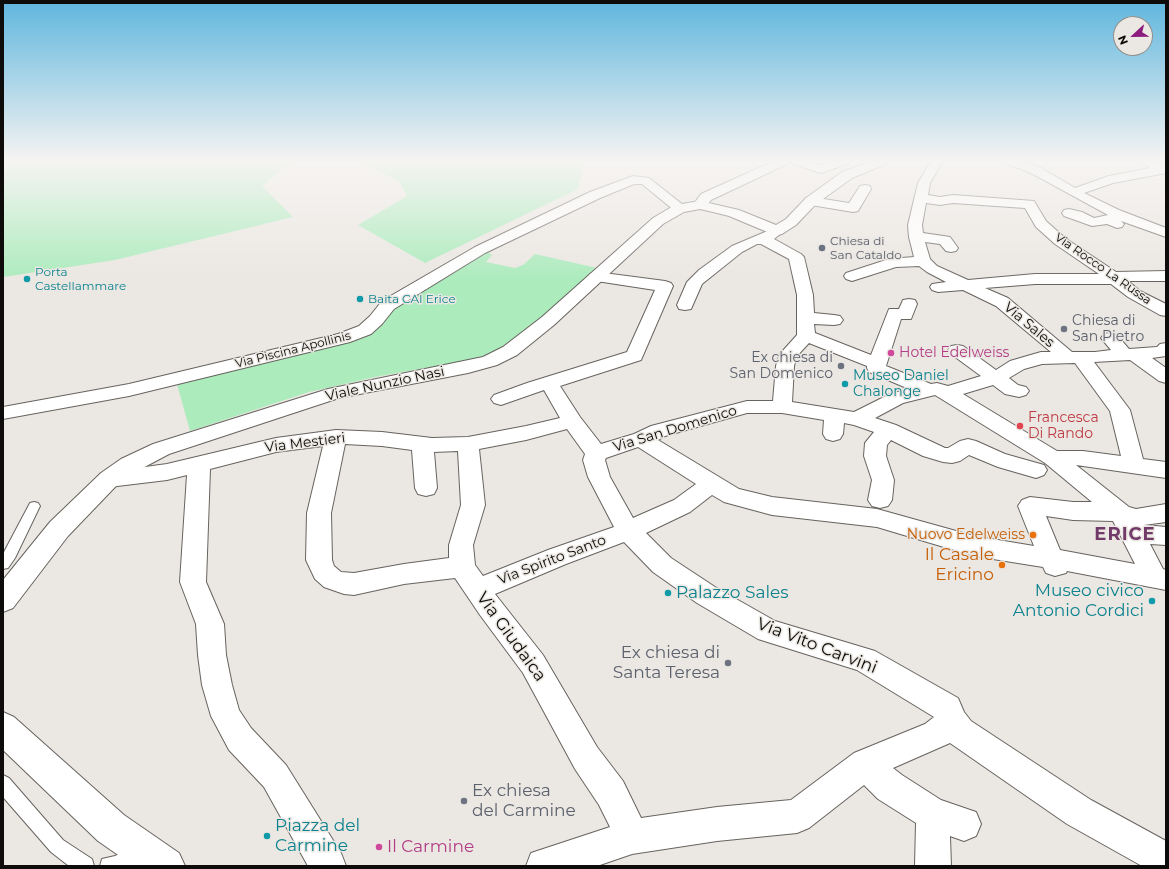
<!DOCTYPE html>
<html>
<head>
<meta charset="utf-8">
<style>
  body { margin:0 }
  #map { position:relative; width:1169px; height:869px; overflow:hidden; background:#ebe7e2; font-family:Montserrat,sans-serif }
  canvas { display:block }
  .frame { position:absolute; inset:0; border:4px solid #0d0c0a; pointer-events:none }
  .north { position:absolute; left:1113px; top:16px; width:40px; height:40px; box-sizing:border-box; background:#ebe7e2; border:1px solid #928f8c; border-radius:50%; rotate:248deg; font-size:11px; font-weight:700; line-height:16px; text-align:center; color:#0d0c0a }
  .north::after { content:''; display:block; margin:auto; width:14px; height:18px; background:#8d1c7f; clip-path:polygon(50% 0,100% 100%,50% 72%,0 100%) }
</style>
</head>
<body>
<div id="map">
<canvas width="1169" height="869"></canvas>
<div class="frame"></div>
<div class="north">N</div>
</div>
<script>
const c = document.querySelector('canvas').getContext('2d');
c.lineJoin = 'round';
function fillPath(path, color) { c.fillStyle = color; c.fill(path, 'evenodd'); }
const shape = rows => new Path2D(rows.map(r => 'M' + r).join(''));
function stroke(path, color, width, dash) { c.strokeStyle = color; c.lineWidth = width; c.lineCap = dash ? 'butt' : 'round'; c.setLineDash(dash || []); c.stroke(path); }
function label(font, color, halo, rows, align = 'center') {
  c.font = font + ' Montserrat,sans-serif'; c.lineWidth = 3; c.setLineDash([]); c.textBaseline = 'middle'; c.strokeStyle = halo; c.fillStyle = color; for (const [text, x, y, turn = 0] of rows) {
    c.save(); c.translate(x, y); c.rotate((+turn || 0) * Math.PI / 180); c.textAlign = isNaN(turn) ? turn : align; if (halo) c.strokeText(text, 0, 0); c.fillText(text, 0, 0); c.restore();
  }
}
fillPath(shape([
  [3,161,308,161,292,162,262,186,293,217,115,260,3,277],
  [356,161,585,161,578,189,425,263,358,225,407,196,399,181],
  [486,251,492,255,486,262,515,268,523,265,535,254,597,268,543,316,506,346,481,358,375,377,309,392,190,431,177,384,356,338,375,331,381,325,391,310]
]), '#abebbc');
const lane = shape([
  [34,502,38,503,40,506,15,558,8,568,3,569,3,554,30,503,34,502],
  [3,775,9,778,63,840,92,859,94,866,69,866,51,852,3,797,3,775],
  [138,845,144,848,147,854,144,860,134,866,100,866,102,859,115,856,138,845]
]);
const street = shape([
  [774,161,789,161,787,164,711,200,705,208,700,209,695,208,693,205,701,194,774,161],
  [790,161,807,161,821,165,833,161,850,161,848,164,821,173,792,164,790,161],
  [931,161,943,161,930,183,928,195,940,197,953,195,1034,201,1046,221,1065,238,1116,272,1166,271,1166,281,1128,281,1140,291,1166,304,1166,316,1160,315,1128,297,1111,284,1035,284,985,288,1008,298,1072,352,1095,352,1111,350,1101,338,1104,334,1110,333,1116,334,1129,349,1157,347,1160,344,1166,343,1166,356,1152,358,1166,368,1166,383,1159,381,1130,360,1094,362,1130,410,1143,459,1166,462,1166,478,1076,465,1129,507,1136,509,1166,504,1166,522,1144,525,1166,527,1166,545,1150,544,1163,569,1166,570,1166,590,1067,571,1066,573,1055,576,1046,573,1043,567,974,556,877,527,772,515,724,502,712,495,690,512,646,533,671,558,715,587,775,621,875,651,958,698,964,712,971,721,1091,800,1166,841,1166,866,1142,866,1067,824,950,743,893,768,902,775,941,800,976,812,981,824,976,836,964,841,950,836,951,866,915,866,916,823,878,799,864,785,809,828,797,833,717,841,632,854,597,866,526,866,531,853,610,827,599,805,575,769,523,673,480,615,455,578,404,584,354,595,344,594,324,587,315,579,306,560,307,513,323,446,276,452,210,469,206,582,224,624,226,655,232,685,239,710,251,728,286,765,341,853,346,866,308,866,264,787,229,750,211,716,202,685,198,655,196,624,180,582,187,475,167,480,109,487,101,485,98,479,101,473,167,464,276,438,336,430,382,432,432,438,468,437,526,426,560,418,544,390,501,405,494,403,491,399,494,395,527,383,627,352,655,290,590,280,588,277,590,274,596,272,665,281,671,283,673,286,641,360,560,386,580,417,601,444,634,434,651,426,747,401,773,401,776,366,779,355,797,335,797,295,789,259,761,244,757,244,742,252,702,284,691,309,685,310,679,309,677,305,687,282,699,270,732,246,777,227,782,228,784,231,774,239,801,254,804,257,813,295,814,313,834,315,840,316,843,320,840,324,834,325,814,324,815,333,871,355,889,309,899,309,903,300,909,299,915,300,917,304,911,319,901,319,886,366,931,384,937,383,948,386,981,376,951,354,948,350,951,346,957,345,963,346,996,370,1010,361,1041,352,1051,352,996,306,963,290,938,292,932,290,930,287,932,284,946,282,927,272,919,266,896,267,852,281,846,279,844,276,846,273,889,259,914,257,909,237,908,225,918,183,931,161],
  [926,203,940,205,953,203,1025,208,1036,227,1055,244,1099,274,1035,274,968,280,937,266,930,259,925,242,940,244,946,251,951,252,956,251,958,248,950,237,923,233,922,225,926,203],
  [809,343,867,366,867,368,869,372,909,389,890,394,854,412,792,402,794,366,797,356,809,343],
  [1075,363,1110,411,1121,456,1083,451,1057,451,963,394,993,385,1005,394,1019,397,1026,395,1029,391,1026,387,1018,385,1009,378,1024,369,1042,364,1075,363],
  [935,395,1045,463,1092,502,1073,502,1030,497,1022,500,1018,506,1034,546,974,536,877,509,772,497,739,489,658,440,665,436,747,413,782,413,824,420,823,434,826,439,833,441,840,439,843,434,844,423,854,425,874,432,865,443,864,456,872,480,868,500,872,506,880,508,888,506,892,500,894,480,886,456,887,445,891,440,923,456,943,462,952,463,960,461,969,455,998,467,1036,478,1044,475,1047,470,1044,465,1005,454,976,441,968,439,960,441,948,448,945,448,896,425,875,418,903,403,935,395],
  [567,429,585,454,583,460,588,477,614,527,548,550,483,576,475,565,473,545,485,505,479,449,526,440,567,429],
  [345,444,382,446,412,450,415,488,418,494,426,496,434,494,437,488,434,452,458,451,461,505,449,545,449,558,404,564,354,573,341,572,334,566,332,560,331,513,345,444],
  [638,447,696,484,674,500,633,518,610,477,605,460,606,458,638,447],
  [1046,516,1073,520,1113,521,1135,564,1060,550,1046,516],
  [624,542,653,572,697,603,758,639,857,670,934,717,925,724,854,753,791,800,717,807,641,818,623,781,597,747,543,655,495,594,566,564,624,542],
  [1006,161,1022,161,1041,168,1075,188,1109,176,1166,165,1166,173,1113,183,1084,193,1119,210,1166,228,1166,237,1121,221,1124,224,1122,227,1117,228,1107,224,1092,226,1064,216,1062,213,1064,210,1069,209,1082,212,1094,218,1108,215,1033,174,1008,164,1006,161],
  [633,176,649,178,687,208,685,211,675,211,642,184,634,184,600,198,485,253,394,309,382,324,371,334,350,342,129,396,3,419,3,407,129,384,338,334,359,326,370,316,382,301,475,247,590,192,633,176],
  [865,185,870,186,871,189,858,211,853,212,811,205,806,204,804,201,806,198,811,197,849,203,860,186,865,185]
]);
const secondary = shape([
  [872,161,888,161,886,164,852,178,816,204,796,225,782,234,777,235,772,234,729,216,713,212,700,209,684,212,663,224,554,325,517,355,497,365,468,373,339,398,169,454,137,471,117,485,68,536,13,608,3,612,3,580,50,522,101,473,121,459,153,444,328,389,483,357,503,347,542,317,653,218,675,205,700,201,739,210,776,225,786,219,806,198,842,172,872,161],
  [1139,161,1155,161,1166,165,1166,174,1141,164,1139,161],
  [3,712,14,717,124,815,179,853,185,866,134,866,98,841,3,750,3,712]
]);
stroke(lane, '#67635f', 2);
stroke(street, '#67635f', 2);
stroke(secondary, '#67635f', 2);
fillPath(lane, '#fff');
fillPath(street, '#fff');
fillPath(secondary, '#fff');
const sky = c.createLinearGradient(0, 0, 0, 282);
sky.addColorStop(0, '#5fb6de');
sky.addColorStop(0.57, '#f6f4f2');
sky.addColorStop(1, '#f6f4f200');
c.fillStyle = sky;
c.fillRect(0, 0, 1169, 282);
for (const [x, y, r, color] of [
  [822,248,4,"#6b7280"],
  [27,279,4,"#0f9aa8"],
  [360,299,4,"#0f9aa8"],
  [1064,329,4,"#6b7280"],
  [891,353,4,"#d1479c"],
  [841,366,4,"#6b7280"],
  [845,384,4,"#0f9aa8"],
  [1020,426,4,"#e0444e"],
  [1033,535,4,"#e8710a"],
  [1002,565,4,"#e8710a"],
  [668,593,4,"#0f9aa8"],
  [1152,601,4,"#0f9aa8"],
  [728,663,4,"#6b7280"],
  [464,801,4,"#6b7280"],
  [267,836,4,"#0f9aa8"],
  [379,847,4,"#d1479c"]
]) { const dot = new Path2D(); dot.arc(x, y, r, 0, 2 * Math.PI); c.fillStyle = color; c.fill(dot); stroke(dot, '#ebe7e2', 1.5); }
label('12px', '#5b616d', '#ebe7e2', [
  ["Chiesa di",830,241],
  ["San Cataldo",830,255]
], 'left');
label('12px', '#0d0c0a', '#ebe7e2', [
  ["Via Rocco La Russa",1103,269,35],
  ["Via Piscina Apollinis",293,350,-14]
]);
label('12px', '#0d838f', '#ebe7e2', [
  ["Porta",35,272],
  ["Castellammare",35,286],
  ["Baita CAI Erice",368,299]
], 'left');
label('14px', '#5b616d', '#ebe7e2', [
  ["Chiesa di",1072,321],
  ["San Pietro",1072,337],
  ["Ex chiesa di",833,358,"right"],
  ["San Domenico",833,374,"right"]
], 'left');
label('14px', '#0d0c0a', '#ebe7e2', [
  ["Via Sales",1029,325,40],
  ["Viale Nunzio Nasi",385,384,-12],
  ["Via San Domenico",675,429,-17],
  ["Via Mestieri",305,443,-7],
  ["Via Spirito Santo",552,560,-21]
]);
label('14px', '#b23c85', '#ebe7e2', [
  ["Hotel Edelweiss",899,353]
], 'left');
label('14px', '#0d838f', '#ebe7e2', [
  ["Museo Daniel",853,376],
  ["Chalonge",853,392]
], 'left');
label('14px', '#be3a42', '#ebe7e2', [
  ["Francesca",1028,418],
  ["Di Rando",1028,434]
], 'left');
label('14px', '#c56008', '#ebe7e2', [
  ["Nuovo Edelweiss",1025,535]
], 'right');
label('17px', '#c56008', '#ebe7e2', [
  ["Il Casale",994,555],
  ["Ericino",994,575]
], 'right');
label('17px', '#0d838f', '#ebe7e2', [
  ["Museo civico",1144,591,"right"],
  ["Antonio Cordici",1144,611,"right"],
  ["Palazzo Sales",676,593],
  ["Piazza del",275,826],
  ["Carmine",275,846]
], 'left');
label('17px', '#0d0c0a', '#ebe7e2', [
  ["Via Giudaica",511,637,54],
  ["Via Vito Carvini",817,646,21]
]);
label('17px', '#5b616d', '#ebe7e2', [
  ["Ex chiesa di",720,653],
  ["Santa Teresa",720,673],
  ["Ex chiesa",472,791,"left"],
  ["del Carmine",472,811,"left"]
], 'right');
label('17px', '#b23c85', '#ebe7e2', [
  ["Il Carmine",387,847]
], 'left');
c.letterSpacing = '1px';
label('bold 18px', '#723a68', '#ebe7e2', [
  ["ERICE",1125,535]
]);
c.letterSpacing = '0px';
</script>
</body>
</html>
